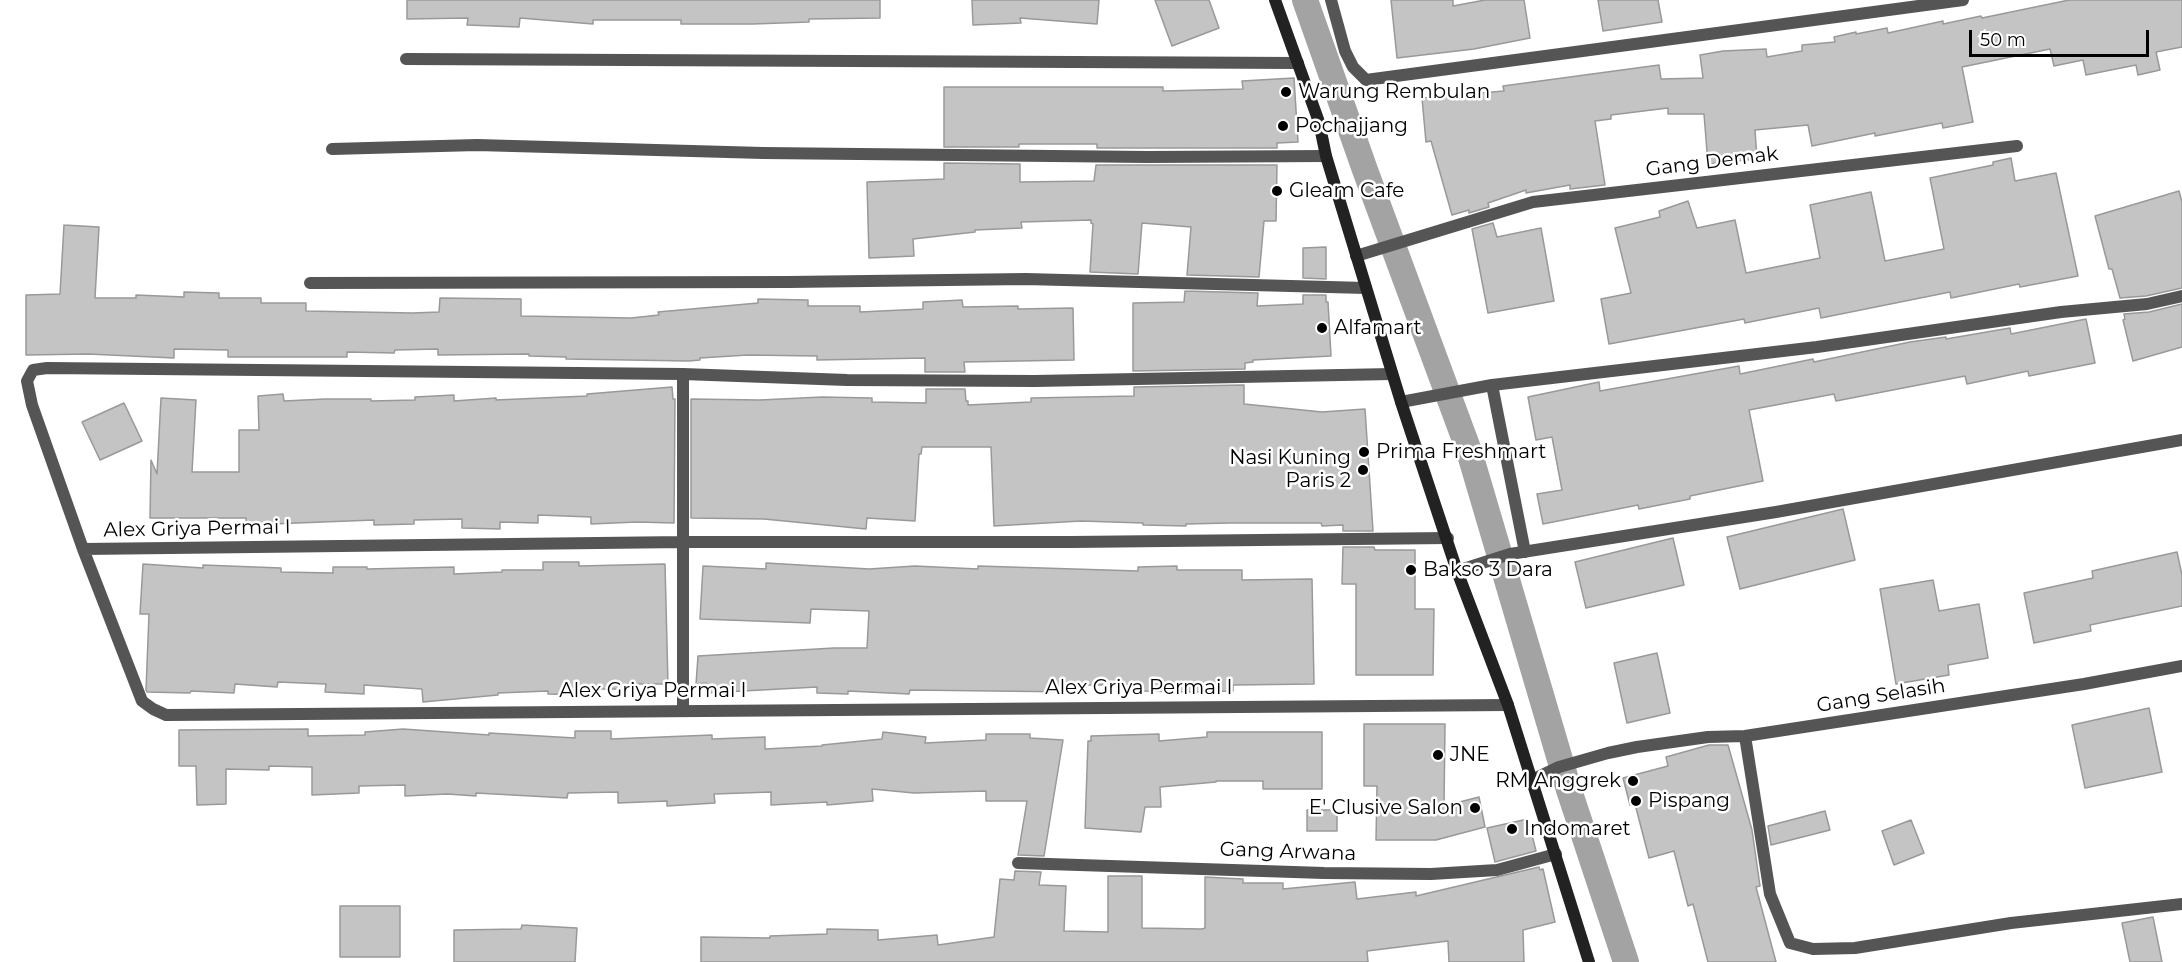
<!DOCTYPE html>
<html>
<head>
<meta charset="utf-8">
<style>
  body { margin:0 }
  #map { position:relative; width:2182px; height:962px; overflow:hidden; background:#fff; font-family:Montserrat,sans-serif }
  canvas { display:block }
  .scale { position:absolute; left:1969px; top:30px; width:180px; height:27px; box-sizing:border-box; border:3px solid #000; border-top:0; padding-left:8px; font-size:18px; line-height:21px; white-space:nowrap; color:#000; -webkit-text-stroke:4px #fff; paint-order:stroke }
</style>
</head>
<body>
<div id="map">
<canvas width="2182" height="962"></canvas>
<div class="scale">50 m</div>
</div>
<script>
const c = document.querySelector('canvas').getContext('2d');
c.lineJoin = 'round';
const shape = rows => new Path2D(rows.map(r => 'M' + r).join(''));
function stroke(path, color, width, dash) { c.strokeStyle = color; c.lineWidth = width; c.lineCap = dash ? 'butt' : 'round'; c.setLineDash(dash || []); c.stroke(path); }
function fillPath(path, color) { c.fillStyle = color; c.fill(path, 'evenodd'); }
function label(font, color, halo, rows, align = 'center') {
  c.font = font + ' Montserrat,sans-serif'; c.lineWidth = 5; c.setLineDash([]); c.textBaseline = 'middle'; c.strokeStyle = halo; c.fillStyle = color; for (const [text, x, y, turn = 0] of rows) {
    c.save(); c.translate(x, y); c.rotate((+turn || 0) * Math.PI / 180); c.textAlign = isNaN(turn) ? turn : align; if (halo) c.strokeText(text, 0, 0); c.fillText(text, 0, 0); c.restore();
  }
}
stroke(shape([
  [1305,0,1365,170,1469,451,1569,790,1626,962]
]), '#a3a3a3', 26);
const building = shape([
  [407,0,880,0,880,18,809,19,809,22,753,24,681,24,681,20,593,20,593,24,520,18,519,27,467,25,468,18,407,19,407,0],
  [972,0,1099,0,1097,24,1020,18,1021,23,973,25,972,0],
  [1155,0,1209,0,1219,28,1172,46,1155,0],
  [1391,0,1453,0,1453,6,1485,0,1524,0,1530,38,1474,49,1397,58,1391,0],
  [1598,0,1658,0,1662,22,1603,31,1598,0],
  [2069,0,2182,0,2182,47,2156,52,2160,70,2138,75,2136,65,2086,75,2083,60,2054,66,2050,49,1962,67,1973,122,1943,128,1942,123,1875,136,1875,133,1812,146,1808,125,1755,130,1757,159,1708,164,1704,114,1668,114,1668,108,1611,115,1611,119,1595,121,1605,185,1570,189,1570,185,1526,193,1526,190,1488,203,1489,207,1469,213,1469,210,1452,215,1431,141,1426,142,1422,98,1504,91,1503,86,1659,65,1661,79,1703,78,1700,55,1723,51,1766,49,1767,57,1802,51,1802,45,1835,42,1834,37,1856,32,1856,34,1887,28,1888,33,1943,21,1943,24,1981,16,1982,18,2069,0],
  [1294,78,1298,142,1277,143,1277,148,1097,148,1097,144,1019,144,1019,147,944,147,944,87,1163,87,1163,91,1243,89,1242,81,1294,78],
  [2011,158,2015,181,2056,173,2078,276,2020,287,2019,284,1951,298,1950,292,1821,318,1819,308,1745,323,1744,319,1609,344,1601,299,1631,293,1615,228,1660,217,1659,211,1688,201,1697,228,1735,220,1746,273,1820,258,1810,205,1871,192,1885,261,1944,249,1930,178,1993,165,1993,162,2011,158],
  [944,163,1020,164,1020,182,1094,181,1096,165,1277,165,1276,221,1264,221,1259,277,1187,275,1191,227,1142,223,1138,274,1090,272,1093,224,1091,223,1091,220,1021,222,1022,228,975,230,975,232,913,239,914,256,869,258,867,182,944,179,944,163],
  [2179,191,2182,202,2182,288,2146,296,2120,298,2112,269,2109,269,2095,216,2179,191],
  [1493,223,1497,237,1541,228,1554,301,1488,313,1472,229,1493,223],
  [64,225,99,227,95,298,136,298,136,295,184,297,184,292,219,293,219,298,261,298,261,303,306,303,306,311,412,313,439,312,440,298,521,299,521,316,631,318,659,315,658,312,758,303,758,299,808,300,808,306,860,306,860,312,923,309,923,302,962,300,963,307,1018,306,1018,309,1073,308,1074,360,964,362,965,372,925,372,925,358,817,360,817,356,748,355,700,358,700,360,689,361,566,359,566,357,529,356,529,354,438,355,438,349,395,350,394,353,347,352,347,357,228,357,228,350,174,349,174,358,88,354,26,355,26,295,60,294,64,225],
  [1326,247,1326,279,1303,278,1303,248,1326,247],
  [1185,291,1258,293,1257,306,1303,304,1303,295,1326,295,1326,302,1328,302,1331,356,1253,360,1253,362,1245,363,1245,369,1133,371,1133,303,1184,302,1185,291],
  [2182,304,2182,347,2133,361,2123,320,2125,319,2124,314,2149,312,2182,304],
  [2086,319,2095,363,2029,376,2028,371,1967,384,1965,376,1836,401,1834,394,1749,410,1763,481,1690,496,1690,499,1639,509,1638,505,1543,524,1537,494,1562,490,1552,437,1536,440,1528,397,1599,382,1600,391,1739,366,1740,374,1813,359,1814,362,1910,342,1946,337,1946,339,2010,328,2011,334,2086,319],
  [1244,385,1244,404,1322,412,1365,409,1373,531,1343,531,1343,525,1322,526,1321,523,1229,523,1186,524,1186,526,1143,525,1143,523,1081,521,994,526,991,447,922,447,921,454,919,454,915,521,867,518,866,529,764,519,691,518,691,399,760,400,822,397,872,398,872,402,926,403,926,389,965,389,966,401,968,401,968,405,1031,402,1031,398,1134,396,1134,387,1244,385],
  [672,387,673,399,675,399,674,523,637,522,591,524,591,517,538,515,538,523,500,522,500,529,462,528,462,519,414,520,414,524,374,525,374,520,246,525,246,518,150,518,151,460,157,474,161,398,196,400,192,472,239,472,239,430,259,430,258,396,283,394,284,401,325,399,371,399,371,401,415,400,415,397,454,395,454,401,496,398,496,400,587,396,587,394,672,387],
  [124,403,142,441,100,460,82,422,124,403],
  [1843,509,1855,560,1740,589,1727,537,1843,509],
  [1673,538,1684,585,1586,608,1575,562,1673,538],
  [1343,547,1374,547,1375,550,1415,550,1415,609,1434,609,1433,675,1356,675,1356,584,1342,584,1343,547],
  [2177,552,2182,575,2182,606,2090,625,2091,631,2034,643,2024,593,2093,578,2092,571,2177,552],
  [543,562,579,562,579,566,665,564,668,684,627,684,627,689,583,689,583,695,548,694,548,691,498,693,498,695,423,702,422,689,364,685,364,694,325,692,326,684,278,682,277,687,235,684,234,693,191,691,190,693,147,692,146,690,149,614,140,614,143,564,203,568,203,565,281,568,281,572,333,573,333,567,367,567,367,569,454,567,454,574,502,572,502,570,543,570,543,562],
  [766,563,869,569,915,566,978,569,978,566,1138,571,1138,567,1177,566,1177,570,1242,570,1242,580,1312,579,1314,684,1233,685,1233,691,1194,692,1139,691,1139,685,1077,685,1076,692,910,690,909,694,848,691,848,694,817,693,817,687,706,693,706,683,696,684,698,656,834,648,867,648,869,611,811,609,810,623,700,619,703,566,766,569,766,563],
  [1933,580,1939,611,1979,604,1988,658,1948,665,1949,675,1896,684,1880,589,1933,580],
  [1657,653,1670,713,1627,723,1614,663,1657,653],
  [2149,708,2162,772,2085,788,2072,725,2149,708],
  [1364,724,1445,724,1444,806,1479,797,1485,827,1436,840,1376,840,1377,786,1364,786,1364,724],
  [308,729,308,736,365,735,365,732,403,729,489,735,489,733,575,738,575,731,611,731,611,739,712,735,712,739,765,737,765,749,822,746,822,745,882,739,883,732,926,737,925,743,986,740,986,734,1030,734,1030,738,1063,740,1044,856,1018,855,1027,801,986,801,986,791,914,793,872,789,873,801,827,805,827,802,771,805,771,792,714,794,715,803,667,806,667,801,618,803,618,792,568,793,567,798,476,793,476,796,447,794,405,796,405,785,359,786,359,793,312,795,312,767,269,766,269,770,226,769,226,804,197,805,196,766,179,766,179,730,308,729],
  [1207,732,1322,732,1322,789,1263,789,1263,781,1216,781,1216,782,1160,787,1161,807,1145,807,1141,832,1085,828,1088,741,1091,741,1091,736,1159,734,1159,741,1207,737,1207,732],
  [1709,745,1728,745,1752,830,1760,886,1756,887,1776,962,1708,962,1693,904,1688,906,1674,851,1649,858,1635,804,1630,805,1623,778,1668,766,1666,757,1709,745],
  [1307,810,1337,810,1337,831,1307,831,1307,810],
  [1825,811,1830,830,1771,845,1768,826,1825,811],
  [1528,819,1536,851,1495,862,1487,828,1528,819],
  [1911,820,1924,853,1894,865,1882,831,1911,820],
  [1539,867,1540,870,1543,869,1555,922,1523,930,1524,962,1449,962,1448,941,1367,951,1368,962,701,962,701,937,770,938,770,936,827,934,827,929,878,930,878,940,937,935,938,945,994,937,1000,879,1014,880,1015,871,1041,872,1039,885,1066,886,1064,931,1108,932,1108,876,1142,876,1142,928,1202,929,1205,928,1205,877,1243,879,1243,883,1283,883,1283,889,1355,882,1357,899,1416,892,1416,896,1539,867],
  [340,906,400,906,400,957,340,957,340,906],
  [2153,917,2162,962,2130,962,2122,923,2153,917],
  [522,925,577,928,575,962,454,962,454,930,521,929,522,925]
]);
fillPath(building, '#c4c4c4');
stroke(building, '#999', 1.5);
stroke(shape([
  [406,59,1298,63]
]), '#555', 12);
stroke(shape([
  [1331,0,1345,51,1353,67,1366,80,1963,0],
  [332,149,477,145,763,153,1148,157,1326,156],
  [1356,256,1533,202,2017,146],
  [310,283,788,282,1026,279,1366,288],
  [683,374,683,710],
  [1492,385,1525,552],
  [1401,402,1492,385,1817,347,2061,312,2147,304,2182,296],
  [1448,538,1072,542,684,542,83,549,142,701,153,709,166,715,1508,705],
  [83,549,32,405,27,381,33,370,47,368,683,374,847,380,1035,381,1392,374],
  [1457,571,1510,554,1776,512,2182,440],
  [1745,736,1770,894,1790,943,1813,949,1855,948,2011,923,2182,904],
  [1532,780,1559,767,1608,753,1637,747,1708,737,1745,736,2084,684,2182,666],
  [1018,863,1324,873,1431,874,1497,870,1556,854]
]), '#555', 12);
stroke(shape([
  [1275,0,1319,122,1326,156,1401,402,1457,571,1508,705,1589,962]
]), '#222', 12);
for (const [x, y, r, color] of [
  [1286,92,6,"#000"],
  [1283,126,6,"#000"],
  [1277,191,6,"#000"],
  [1322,328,6,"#000"],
  [1364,452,6,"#000"],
  [1363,470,6,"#000"],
  [1411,570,6,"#000"],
  [1438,755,6,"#000"],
  [1633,781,6,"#000"],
  [1636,801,6,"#000"],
  [1475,808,6,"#000"],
  [1512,829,6,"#000"]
]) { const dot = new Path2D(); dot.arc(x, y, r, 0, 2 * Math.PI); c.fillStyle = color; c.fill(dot); stroke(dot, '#fff', 2); }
label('20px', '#000', '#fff', [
  ["Warung Rembulan",1298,92],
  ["Pochajjang",1295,126],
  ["Gleam Cafe",1289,191],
  ["Alfamart",1334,328],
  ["Prima Freshmart",1376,452],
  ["Nasi Kuning",1351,458,"right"],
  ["Paris 2",1351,481,"right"],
  ["Bakso 3 Dara",1423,570],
  ["JNE",1450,755],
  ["RM Anggrek",1621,781,"right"],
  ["Pispang",1648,801],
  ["E' Clusive Salon",1463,808,"right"],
  ["Indomaret",1524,829]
], 'left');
label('20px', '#000', '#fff', [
  ["Gang Demak",1712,162,-7],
  ["Alex Griya Permai I",197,529,-1],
  ["Alex Griya Permai I",1139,688],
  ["Alex Griya Permai I",653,691],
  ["Gang Selasih",1881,696,-9],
  ["Gang Arwana",1288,852,2]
]);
</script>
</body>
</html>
